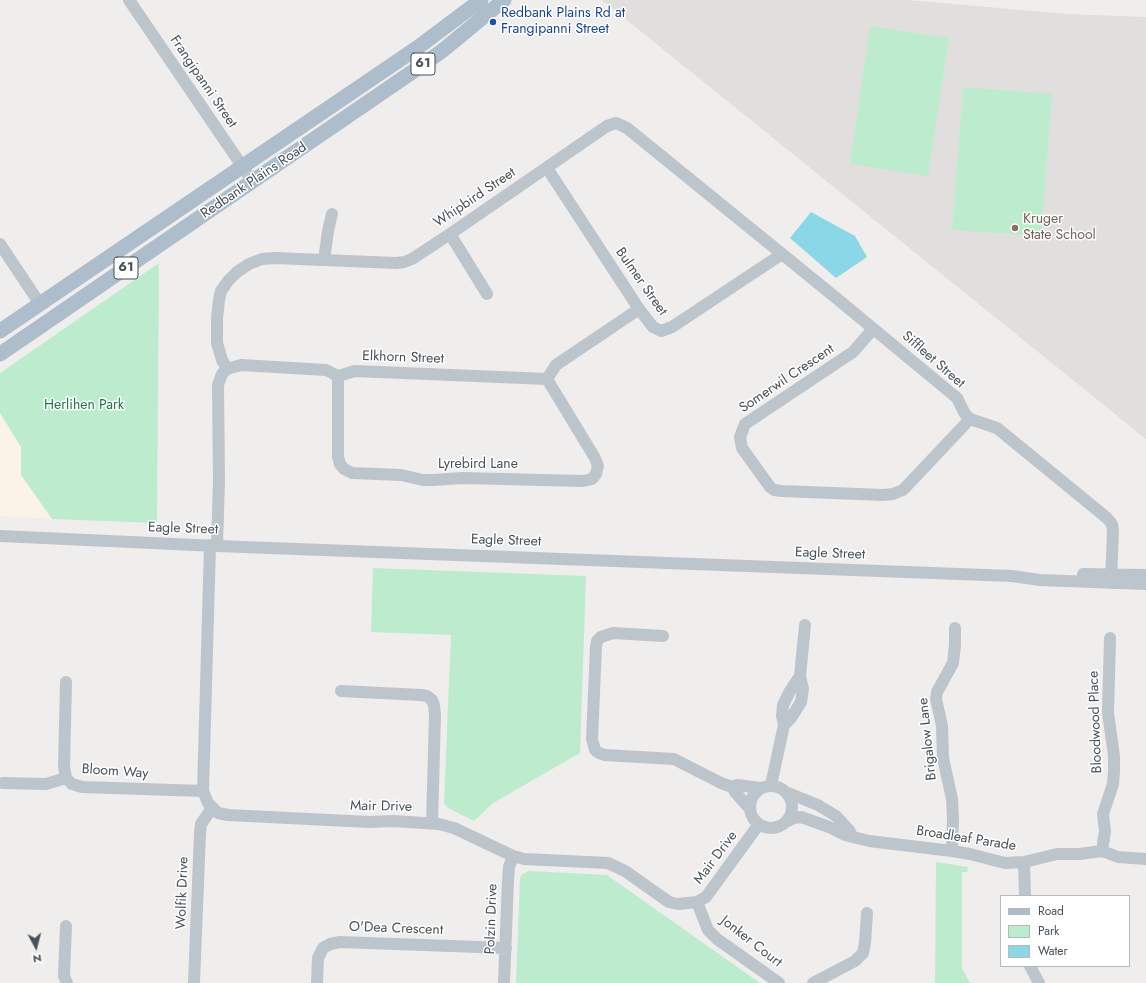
<!DOCTYPE html>
<html>
<head>
<meta charset="utf-8">
<style>
  body { margin:0 }
  #map { position:relative; width:1146px; height:983px; overflow:hidden; background:#f0eded; font-family:Jost,sans-serif }
  canvas { display:block }
  .legend { position:absolute; left:1000px; top:895px; width:130px; height:72px; box-sizing:border-box; background:#fff; border:1px solid #b5b9bd; margin:0; padding:5px 7px; list-style:none; font-size:12px; color:#465159 }
  .legend li { display:flex; align-items:center; gap:8px; height:20px }
  .legend b { width:20px; border:1px solid #b5b9bd }
  .north { position:absolute; left:16px; top:927px; width:40px; height:40px; -webkit-text-stroke:3px #fff; paint-order:stroke; rotate:173deg; font-size:11px; font-weight:700; line-height:16px; text-align:center; color:#465159 }
  .north::after { content:''; display:block; margin:auto; width:14px; height:18px; background:#465159; clip-path:polygon(50% 0,100% 100%,50% 72%,0 100%) }
</style>
</head>
<body>
<div id="map">
<canvas width="1146" height="983"></canvas>
<ul class="legend">
<li><b style="height:5px;background:#aebdcb"></b>Road</li>
<li><b style="height:11px;background:#bceccd"></b>Park</li>
<li><b style="height:11px;background:#8bd7e7"></b>Water</li>
</ul>
<div class="north">N</div>
</div>
<script>
const c = document.querySelector('canvas').getContext('2d');
c.lineJoin = 'round';
function fillPath(path, color) { c.fillStyle = color; c.fill(path, 'evenodd'); }
const shape = rows => new Path2D(rows.map(r => 'M' + r).join(''));
function stroke(path, color, width, dash) { c.strokeStyle = color; c.lineWidth = width; c.lineCap = dash ? 'butt' : 'round'; c.setLineDash(dash || []); c.stroke(path); }
function label(font, color, halo, rows, align = 'center') {
  c.font = font + ' Jost,sans-serif'; c.lineWidth = 3; c.setLineDash([]); c.textBaseline = 'middle'; c.strokeStyle = halo; c.fillStyle = color; for (const [text, x, y, turn = 0] of rows) {
    c.save(); c.translate(x, y); c.rotate((+turn || 0) * Math.PI / 180); c.textAlign = isNaN(turn) ? turn : align; if (halo) c.strokeText(text, 0, 0); c.fillText(text, 0, 0); c.restore();
  }
}
fillPath(shape([
  [0,413,21,447,21,475,52,519,0,516]
]), '#fbf4e6');
fillPath(shape([
  [602,0,907,0,1068,14,1146,17,1146,439]
]), '#e1dede');
fillPath(shape([
  [870,26,949,38,928,176,850,164],
  [963,87,1052,94,1041,236,952,230],
  [159,263,157,523,52,519,21,475,21,447,0,413,0,373],
  [373,568,586,576,580,753,493,803,474,821,448,808,444,803,451,635,371,632],
  [936,862,968,867,967,872,962,872,962,968,970,983,934,983,935,982],
  [529,871,607,875,760,983,516,983,520,878,522,874]
]), '#bceccd');
fillPath(shape([
  [811,212,855,236,867,257,836,278,790,238]
]), '#8bd7e7');
stroke(shape([
  [129,0,253,182],
  [547,168,639,309,653,327,661,331,672,327,782,254],
  [450,234,487,294],
  [0,244,40,304],
  [324,260,328,231,332,214],
  [873,329,853,352,745,424,740,437,742,448,770,487,774,490,782,491,883,495,893,494,903,490,970,419],
  [227,369,222,360,217,343,217,318,219,300,221,291,228,281,237,272,249,264,262,259,275,258,396,263,404,262,412,259,450,234,607,126,616,123,627,128,835,297,957,398,965,414,970,419,997,428,1107,518,1112,524,1113,531,1111,583],
  [338,376,338,457,340,464,344,469,352,473,401,475,423,480,433,480,462,478,583,481,592,479,596,474,598,466,595,458,547,379],
  [0,536,217,546,1012,576,1040,580,1146,584],
  [210,545,203,791,208,803,218,813,228,815,369,822,393,821,439,824,454,828,513,856,524,859,608,863,625,871,669,902,678,904,697,902,706,897,759,824],
  [217,546,219,481,218,385,222,374,227,369,241,365,326,370,338,376,355,371,547,379,556,365,639,309],
  [1083,574,1146,575],
  [663,636,613,633,601,637,597,641,596,647,592,739,595,750,599,753,605,755,674,759,721,783,732,787,737,785,761,788],
  [341,691,421,695,427,696,432,700,434,705,435,715,432,823],
  [784,725,791,718,801,702,803,689,800,676,805,625],
  [66,778,64,767,66,682],
  [3,783,46,784,66,778,72,784,82,787,203,791],
  [771,785,784,725,782,716,783,705,790,691,800,676],
  '750 807a21 21 0 1 1 42 0a21 21 0 1 1-42 0Z',
  [732,787,735,792,750,809],
  [788,793,818,805,836,816,849,830,852,836],
  [788,821,794,818,801,817,829,827,845,835,869,841,952,851,970,854,1005,863,1024,862,1057,854,1079,854,1102,851,1118,857,1146,859],
  [952,851,953,819,952,799,943,758,942,726,936,699,937,692,953,663,955,645,955,628],
  [1102,851,1105,831,1103,814,1113,784,1114,771,1114,756,1108,713,1110,638],
  [1024,862,1025,896],
  [697,902,708,930,717,939,779,983],
  [66,926,64,976,67,983],
  [1030,966,1039,983],
  [194,983,200,833,201,824,212,808],
  [317,983,318,958,323,948,330,944,340,942,506,948],
  [504,983,508,880,509,867,513,856],
  [813,983,855,961,863,953,865,943,867,913]
]), '#bcc5cc', 12);
stroke(shape([
  [0,331,417,48,481,0],
  [0,354,418,68,442,51,504,0]
]), '#aebdcb', 15);
for (const [x, y, r, color] of [
  [493,22,4,"#1a4fb4"],
  [1015,228,4,"#8d6e63"]
]) { const dot = new Path2D(); dot.arc(x, y, r, 0, 2 * Math.PI); c.fillStyle = color; c.fill(dot); stroke(dot, '#fff', 1.5); }
for (const [x, y, w] of [
  [423,64,24],
  [126,268,24]
]) { const box = new Path2D(); box.roundRect(x - w / 2, y - 11, w, 22, 3); c.fillStyle = '#fff'; c.fill(box); stroke(box, '#465159', 1); }
label('bold 13px', '#465159', null, [
  ["61",423,64],
  ["61",126,268]
]);
label('14px', '#164399', '#fff', [
  ["Redbank Plains Rd at",501,14],
  ["Frangipanni Street",501,30]
], 'left');
label('14px', '#465159', '#fff', [
  ["Frangipanni Street",203,82,56],
  ["Redbank Plains Road",254,181,-34],
  ["Whipbird Street",475,198,-34],
  ["Bulmer Street",641,282,55],
  ["Elkhorn Street",403,358,2],
  ["Siffleet Street",933,360,41],
  ["Somerwil Crescent",787,379,-34],
  ["Lyrebird Lane",478,465],
  ["Eagle Street",183,529,2],
  ["Eagle Street",506,541,2],
  ["Eagle Street",830,554,2],
  ["Bloodwood Place",1096,722,-92],
  ["Brigalow Lane",928,739,-96],
  ["Bloom Way",115,772,4],
  ["Mair Drive",381,807,1],
  ["Broadleaf Parade",966,839,9],
  ["Mair Drive",716,858,-53],
  ["Wolfik Drive",183,893,-88],
  ["Polzin Drive",492,919,-88],
  ["O'Dea Crescent",396,929,2],
  ["Jonker Court",751,942,38]
]);
label('14px', '#785e54', '#fff', [
  ["Kruger",1023,220],
  ["State School",1023,236]
], 'left');
label('14px', '#1b7746', '#fff', [
  ["Herlihen Park",84,406]
]);
</script>
</body>
</html>
